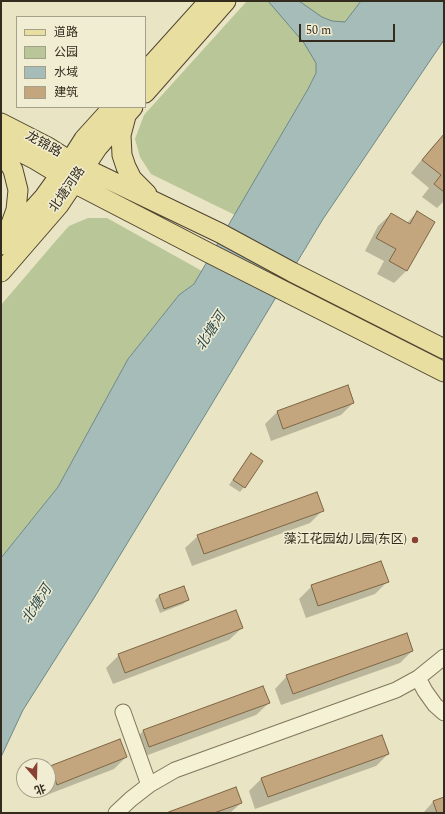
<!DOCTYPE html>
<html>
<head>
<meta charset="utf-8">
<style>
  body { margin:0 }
  #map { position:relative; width:445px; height:814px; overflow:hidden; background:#e9e4c3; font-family:Spectral,"Noto Sans SC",serif }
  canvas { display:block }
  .frame { position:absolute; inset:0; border:2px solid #332c1e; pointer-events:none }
  .legend { position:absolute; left:16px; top:16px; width:130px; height:92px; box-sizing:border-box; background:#f1edd2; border:1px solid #a5a08a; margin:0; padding:5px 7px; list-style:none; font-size:12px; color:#332c1e }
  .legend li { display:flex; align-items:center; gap:8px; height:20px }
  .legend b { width:20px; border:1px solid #a5a08a }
  .north { position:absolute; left:16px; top:758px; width:40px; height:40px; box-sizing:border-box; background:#f1edd2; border:1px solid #a5a08a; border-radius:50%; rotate:160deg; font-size:11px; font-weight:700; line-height:16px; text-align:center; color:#332c1e }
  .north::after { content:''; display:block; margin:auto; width:14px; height:18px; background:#8a4032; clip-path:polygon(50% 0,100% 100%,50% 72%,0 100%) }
  .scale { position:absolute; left:299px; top:24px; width:96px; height:18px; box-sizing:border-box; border:2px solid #332c1e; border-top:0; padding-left:5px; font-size:12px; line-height:14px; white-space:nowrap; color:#332c1e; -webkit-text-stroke:3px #f1edd2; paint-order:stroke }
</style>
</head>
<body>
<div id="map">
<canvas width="445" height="814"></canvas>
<div class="frame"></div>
<ul class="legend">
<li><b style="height:5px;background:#e8de9f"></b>道路</li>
<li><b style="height:11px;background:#b9c698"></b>公园</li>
<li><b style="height:11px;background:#a5bcb9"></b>水域</li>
<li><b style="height:11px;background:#c3a67d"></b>建筑</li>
</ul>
<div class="north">北</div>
<div class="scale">50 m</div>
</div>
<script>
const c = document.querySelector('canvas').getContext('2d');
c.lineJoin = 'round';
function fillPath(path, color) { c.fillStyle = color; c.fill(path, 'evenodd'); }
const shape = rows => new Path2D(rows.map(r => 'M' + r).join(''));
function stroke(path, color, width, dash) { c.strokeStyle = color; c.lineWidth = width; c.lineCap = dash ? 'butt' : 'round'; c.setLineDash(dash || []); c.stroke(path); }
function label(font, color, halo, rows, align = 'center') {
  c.font = font + ' Spectral,"Noto Sans SC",serif'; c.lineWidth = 3; c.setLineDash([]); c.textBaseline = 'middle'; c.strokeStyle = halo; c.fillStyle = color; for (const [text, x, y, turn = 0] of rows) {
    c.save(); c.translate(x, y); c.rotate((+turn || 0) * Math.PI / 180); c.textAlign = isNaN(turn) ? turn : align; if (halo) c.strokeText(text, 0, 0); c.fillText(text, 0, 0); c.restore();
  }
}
fillPath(shape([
  [247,1,361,1,345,22,316,73,308,89,235,215,151,174,140,157,135,139,144,115],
  [88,218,107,218,202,271,194,284,179,295,128,359,58,487,1,558,1,305,54,243,69,226]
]), '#b9c698');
const water = shape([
  [268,1,299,1,322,17,332,21,345,22,361,1,444,1,444,40,323,219,213,402,94,598,23,710,1,757,1,558,58,487,128,359,179,295,194,284,308,89,316,73,316,63,304,43,268,1]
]);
fillPath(water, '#a5bcb9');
stroke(water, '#6d8987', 1);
fillPath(shape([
  [444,135,444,201,437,208,422,197,429,188,411,173,432,147],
  [417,212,434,222,406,271,394,283,377,274,384,261,365,251,378,226,391,214,407,223],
  [347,386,353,403,341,415,271,441,265,424,277,412],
  [251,454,244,487,240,492,229,485,247,459],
  [323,510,310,523,192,566,185,548,198,536],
  [387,582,375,594,306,618,299,599,312,586],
  [160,595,188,600,183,604,160,613,155,600],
  [242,628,229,640,113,684,106,668,119,655],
  [412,651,400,663,281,705,275,689,287,676],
  [263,687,269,703,256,715,137,759,131,744,143,731],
  [119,740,126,757,114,769,44,796,42,790,48,790,48,769,50,767],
  [388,754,376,766,255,809,249,791,261,779],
  [444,798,444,813,423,813,433,802],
  [241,803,230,813,169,813]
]), '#0003');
const building = shape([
  [444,134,444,192,434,184,441,175,422,160,444,134],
  [417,211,435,222,407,271,389,261,396,249,376,238,391,213,410,224,417,211],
  [348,385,354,403,283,429,277,411,348,385],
  [251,453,263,461,245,488,233,480,251,453],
  [317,492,324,511,204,554,197,535,317,492],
  [381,561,389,582,318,606,311,585,381,561],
  [184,586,189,600,164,609,159,595,184,586],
  [236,610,243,628,125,673,118,654,236,610],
  [407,633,413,651,293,694,286,675,407,633],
  [263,686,270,703,149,747,143,730,263,686],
  [382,735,389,754,268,797,261,778,382,735],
  [120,739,127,757,57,785,50,766,120,739],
  [236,787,242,803,214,813,166,813,236,787],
  [444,797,444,813,437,813,433,801,444,797]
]);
fillPath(building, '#c3a67d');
stroke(building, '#7e6544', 1);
const minor = shape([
  [418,678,425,691,435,705,444,713],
  [149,785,175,770,396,690,418,678,444,657],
  [116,813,131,799,149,785,123,712]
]);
const major = shape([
  [145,72,209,1],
  [145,93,226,1],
  [126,116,121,135,122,155,126,167,132,179,147,194],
  [1,123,48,147,70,161,220,233,292,272,444,349],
  [1,142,36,160,74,183,209,253,444,372],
  [1,149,13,170,18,190,16,210,8,232],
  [1,245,44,197,70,161,84,139,113,107],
  [1,272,59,205,98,147,133,107]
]);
stroke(minor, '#81765c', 17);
stroke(major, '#4f4430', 21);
stroke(minor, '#f5f1d5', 15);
stroke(major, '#e8de9f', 19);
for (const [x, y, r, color] of [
  [415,540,4,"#8a4032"]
]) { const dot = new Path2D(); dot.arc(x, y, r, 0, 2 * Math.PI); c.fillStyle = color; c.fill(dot); stroke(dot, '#f1edd2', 1.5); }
label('13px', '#332c1e', '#f1edd2', [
  ["龙锦路",43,145,29],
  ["北塘河路",68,190,-55]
]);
label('13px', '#332c1e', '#f1edd2', [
  ["藻江花园幼儿园(东区)",407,540]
], 'right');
label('italic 14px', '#2f4d51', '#f1edd2', [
  ["北塘河",212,332,-57],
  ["北塘河",38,605,-57]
]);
</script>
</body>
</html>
